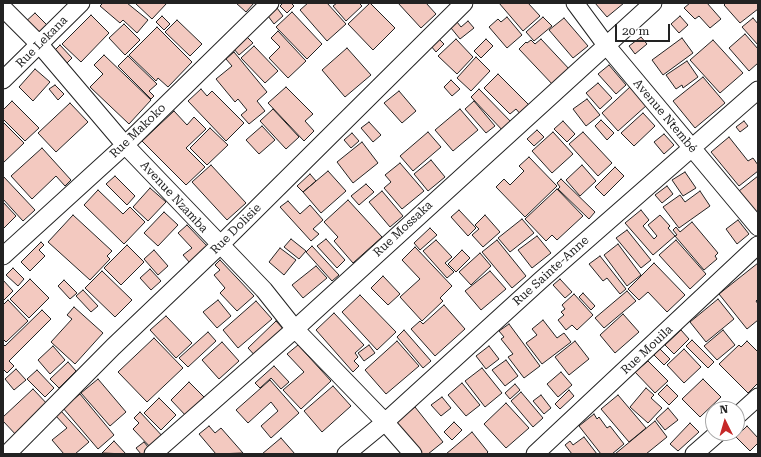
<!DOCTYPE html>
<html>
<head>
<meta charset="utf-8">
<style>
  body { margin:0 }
  #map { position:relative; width:761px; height:457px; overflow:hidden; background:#fff; font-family:"Roboto Serif",serif }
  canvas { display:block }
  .frame { position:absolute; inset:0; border:4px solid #222; pointer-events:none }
  .north { position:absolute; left:705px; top:401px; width:40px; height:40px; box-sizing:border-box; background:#fff; border:1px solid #a7a7a7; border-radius:50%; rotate:355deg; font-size:11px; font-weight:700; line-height:16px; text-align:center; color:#222 }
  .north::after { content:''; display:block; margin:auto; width:14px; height:18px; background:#c62828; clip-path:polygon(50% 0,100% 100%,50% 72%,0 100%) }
  .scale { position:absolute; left:615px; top:24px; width:55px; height:18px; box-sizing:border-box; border:2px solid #222; border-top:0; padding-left:5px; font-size:12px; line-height:14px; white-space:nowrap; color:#222; -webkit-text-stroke:3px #fff; paint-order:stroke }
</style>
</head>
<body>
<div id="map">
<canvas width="761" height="457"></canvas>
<div class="frame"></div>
<div class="north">N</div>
<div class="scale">20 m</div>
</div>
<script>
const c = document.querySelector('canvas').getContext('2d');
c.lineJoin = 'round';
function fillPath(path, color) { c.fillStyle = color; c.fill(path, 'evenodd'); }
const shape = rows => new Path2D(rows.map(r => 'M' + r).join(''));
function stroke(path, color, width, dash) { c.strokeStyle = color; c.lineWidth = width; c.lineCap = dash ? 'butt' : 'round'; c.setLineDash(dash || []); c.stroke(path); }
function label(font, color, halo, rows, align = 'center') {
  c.font = font + ' "Roboto Serif",serif'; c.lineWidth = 3; c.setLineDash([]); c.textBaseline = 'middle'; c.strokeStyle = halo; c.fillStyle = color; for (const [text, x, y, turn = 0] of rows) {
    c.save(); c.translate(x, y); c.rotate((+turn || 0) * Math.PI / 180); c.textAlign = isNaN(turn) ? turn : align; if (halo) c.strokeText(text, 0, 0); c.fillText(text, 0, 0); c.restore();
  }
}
const building = shape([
  [103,3,127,3,148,20,137,33,123,20,120,23,100,6,103,3],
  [135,3,167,3,152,19,135,3],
  [236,3,254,3,246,12,236,3],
  [283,3,291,3,294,6,287,13,280,6,283,3],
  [308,3,327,3,346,24,327,41,300,10,308,3],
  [337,3,359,3,362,6,346,21,333,6,337,3],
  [370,3,395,28,373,50,348,24,370,3],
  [398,3,426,3,436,14,421,28,398,3],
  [499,3,528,3,540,16,523,31,499,3],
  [595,3,624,3,607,17,595,3],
  [690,3,707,3,721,19,710,28,699,16,695,19,684,8,690,3],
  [726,3,758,3,758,9,740,23,724,5,726,3],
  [277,8,283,16,274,24,268,16,277,8],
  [292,12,322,44,307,59,276,27,292,12],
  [35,13,49,27,37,38,23,24,35,13],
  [91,15,109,33,81,62,62,44,91,15],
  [162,16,170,24,164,30,156,22,162,16],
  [680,16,688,25,679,33,671,24,680,16],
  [507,17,522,35,507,48,489,27,498,19,501,22,507,17],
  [543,17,552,26,534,41,526,32,543,17],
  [564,18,588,46,573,58,549,30,564,18],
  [753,18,758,24,758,45,742,27,753,18],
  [177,20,202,44,190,56,165,32,177,20],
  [468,21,474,28,460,39,451,28,457,22,461,27,468,21],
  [124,24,140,40,125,55,109,38,124,24],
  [157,27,192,62,168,87,158,78,156,81,129,55,157,27],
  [278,31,306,61,288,78,269,58,280,47,271,38,278,31],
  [745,34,758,49,758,63,749,71,729,48,745,34],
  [247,37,253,43,239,55,234,49,247,37],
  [641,37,647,44,635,54,629,46,641,37],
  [682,38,693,53,663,75,652,60,682,38],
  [439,39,444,44,436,52,431,46,439,39],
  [456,39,473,57,457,74,438,56,456,39],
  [486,39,493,46,481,58,474,51,486,39],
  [541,39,571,71,554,86,519,49,526,42,527,43,531,40,535,44,541,39],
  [713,40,743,73,720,93,690,60,713,40],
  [60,45,72,58,66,64,54,51,60,45],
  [254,46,278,71,265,83,241,58,254,46],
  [347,48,371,75,345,97,322,70,347,48],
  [234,52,267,92,257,101,265,111,249,124,241,115,247,110,238,99,235,102,216,79,232,66,226,59,234,52],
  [104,55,151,100,129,124,90,87,103,74,94,65,104,55],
  [128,56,157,84,149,91,154,96,151,99,118,66,128,56],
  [476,57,490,71,471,91,457,78,476,57],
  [687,61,698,77,683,88,682,85,676,89,666,75,687,61],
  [609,65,626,85,616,94,598,74,609,65],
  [35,69,50,82,33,101,19,87,35,69],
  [498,74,531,107,522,116,516,109,510,114,484,88,498,74],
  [703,77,725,103,695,128,673,101,703,77],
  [451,80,460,89,452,96,444,87,451,80],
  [598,83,612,98,600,109,586,93,598,83],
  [55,85,64,94,58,100,49,89,55,85],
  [286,87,313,114,305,121,314,131,304,141,268,103,286,87],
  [630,87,647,105,618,131,602,113,630,87],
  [201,89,207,96,212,91,244,123,226,141,188,101,201,89],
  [479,89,514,125,505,133,471,97,479,89],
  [399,91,416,111,402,123,384,103,399,91],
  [587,99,600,115,586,126,573,109,587,99],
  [12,101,39,128,25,141,3,119,3,110,12,101],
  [474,101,495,126,486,133,465,109,474,101],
  [70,103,88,122,56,152,38,133,70,103],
  [273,109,299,137,286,149,260,121,273,109],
  [460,109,478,130,453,151,435,130,460,109],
  [174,111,187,125,194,117,206,129,186,148,205,167,186,185,142,141,174,111],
  [643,113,655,126,634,146,621,133,643,113],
  [601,120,614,133,607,140,595,126,601,120],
  [563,121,575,134,567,142,554,129,563,121],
  [744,121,748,126,740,132,736,127,744,121],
  [3,122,24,143,3,163,3,122],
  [369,122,381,135,373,142,361,128,369,122],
  [262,126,275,140,259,154,246,140,262,126],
  [210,128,228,145,207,165,190,148,210,128],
  [537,130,544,137,534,146,527,139,537,130],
  [428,132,441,147,413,171,400,156,428,132],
  [553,132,573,154,552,173,532,151,553,132],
  [583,132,612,163,598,176,569,144,583,132],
  [352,133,359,141,351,148,344,140,352,133],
  [664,134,674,145,664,154,654,142,664,134],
  [729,137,748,161,753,158,758,165,758,171,739,186,711,152,729,137],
  [362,142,378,163,353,183,337,162,362,142],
  [42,148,71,180,65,186,56,176,32,199,11,176,42,148],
  [529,157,557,186,525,217,496,187,504,179,510,185,524,171,519,166,529,157],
  [431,160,445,177,428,191,414,174,431,160],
  [400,163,424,191,402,209,384,188,391,182,385,175,400,163],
  [211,165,246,203,227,220,192,182,211,165],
  [582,165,596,181,580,196,566,180,582,165],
  [615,167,624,176,604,196,595,187,615,167],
  [328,171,346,191,321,213,303,192,328,171],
  [685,172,696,188,683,196,672,180,685,172],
  [310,174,316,181,303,192,297,186,310,174],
  [3,176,35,210,23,221,3,199,3,176],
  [115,176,135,196,127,205,106,184,115,176],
  [758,176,758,216,739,191,758,176],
  [561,179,595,212,589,219,558,189,560,187,557,183,561,179],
  [366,184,374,192,359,205,351,196,366,184],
  [667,186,673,194,662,203,655,195,667,186],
  [150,188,166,202,148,221,133,207,150,188],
  [557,189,583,216,557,240,552,235,546,241,525,219,557,189],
  [98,190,123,214,130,207,145,222,124,244,84,205,98,190],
  [382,191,403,216,390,227,369,202,382,191],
  [700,191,710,206,679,228,663,207,680,195,685,202,700,191],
  [348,200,382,237,353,263,334,241,338,237,324,222,348,200],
  [288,201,300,214,310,205,323,220,313,229,319,234,311,241,280,207,288,201],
  [3,202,16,216,3,229,3,202],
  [459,210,476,228,468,236,451,217,459,210],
  [641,210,649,220,643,226,654,239,657,236,648,225,660,215,670,226,668,228,675,236,653,255,625,223,641,210],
  [164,212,178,225,158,246,144,233,164,212],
  [73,215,112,251,107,256,110,259,90,280,48,242,73,215],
  [485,215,500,232,483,247,472,235,479,229,475,225,485,215],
  [522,219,534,233,510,252,498,238,522,219],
  [738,220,749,234,737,244,726,229,738,220],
  [692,222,718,253,715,256,717,259,704,270,675,236,677,235,673,230,676,227,680,232,692,222],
  [187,225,208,247,190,263,183,255,192,248,178,233,187,225],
  [430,228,437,235,420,250,414,243,430,228],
  [627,230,651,260,641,268,616,238,627,230],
  [537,236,551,253,532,268,518,250,537,236],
  [291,239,306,251,299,259,284,247,291,239],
  [326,239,345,260,337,268,317,246,326,239],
  [436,240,452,257,445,263,454,272,447,278,423,251,436,240],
  [497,240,526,276,512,288,482,252,497,240],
  [676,240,706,274,690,289,659,255,676,240],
  [41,242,44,245,39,250,45,256,30,271,21,262,41,242],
  [618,244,641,275,627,286,604,255,618,244],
  [127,245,144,262,121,285,104,268,127,245],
  [312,246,339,275,332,281,306,252,312,246],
  [415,247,452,286,440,298,443,301,422,321,400,297,420,279,402,260,415,247],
  [280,248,296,260,284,275,269,262,280,248],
  [154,250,168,266,158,275,144,259,154,250],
  [462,250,470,258,456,272,448,264,462,250],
  [480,253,491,266,471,285,459,272,480,253],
  [600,256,626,289,620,294,607,278,603,281,589,264,600,256],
  [220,260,254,296,237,311,220,293,225,288,214,275,220,270,215,265,220,260],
  [654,263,685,295,667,312,648,292,639,300,628,289,654,263],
  [758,263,758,299,756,301,758,304,758,320,747,329,719,294,758,263],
  [316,266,327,278,303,298,292,285,316,266],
  [13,268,24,279,18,286,6,275,13,268],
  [150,269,161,281,151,290,140,278,150,269],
  [102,271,132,300,115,317,85,288,102,271],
  [490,271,506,289,481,310,465,291,490,271],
  [383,276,400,294,388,305,371,288,383,276],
  [30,279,49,298,29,318,10,299,30,279],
  [560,279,572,292,565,298,553,285,560,279],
  [3,280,13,291,3,301,3,280],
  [64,280,77,293,70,299,58,286,64,280],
  [83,290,98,306,91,312,76,296,83,290],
  [627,291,636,301,604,328,595,318,627,291],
  [583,293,595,306,591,310,579,297,583,293],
  [574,294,593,315,577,330,572,325,566,330,558,320,564,315,561,312,565,309,562,305,574,294],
  [360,295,396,332,377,350,342,312,360,295],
  [718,299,734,319,706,342,690,322,718,299],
  [8,300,28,321,6,342,3,339,3,305,8,300],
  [218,300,231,316,217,328,203,312,218,300],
  [256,301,272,319,238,348,223,330,256,301],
  [444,305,465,329,435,356,411,329,420,321,423,324,444,305],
  [74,307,103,333,75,364,51,342,72,319,67,315,74,307],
  [42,310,51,319,9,361,14,366,7,373,3,369,3,344,5,346,42,310],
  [334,313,364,345,355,353,358,357,354,361,359,366,353,372,316,330,334,313],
  [623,314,639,332,615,353,600,335,623,314],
  [166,316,192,343,176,358,150,330,166,316],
  [543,320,557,338,564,333,571,342,542,364,526,343,537,335,532,329,543,320],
  [276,321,286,332,258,359,248,348,276,321],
  [509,324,540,366,524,378,508,357,513,354,501,339,504,337,499,331,509,324],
  [404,330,431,361,423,368,397,337,404,330],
  [681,330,689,339,674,354,665,345,681,330],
  [723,330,735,345,717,360,704,346,723,330],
  [208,332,216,341,188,367,179,358,208,332],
  [154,338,183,368,147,402,118,372,154,338],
  [692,340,714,362,708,368,686,346,692,340],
  [397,341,419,366,386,394,365,370,397,341],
  [575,341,589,359,569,375,555,357,575,341],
  [747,341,758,352,758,383,748,393,719,364,739,345,741,347,747,341],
  [222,342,239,361,219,379,202,360,222,342],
  [298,345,331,381,301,409,283,390,304,372,287,354,298,345],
  [369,345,375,353,364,361,358,353,369,345],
  [53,346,65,360,50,374,38,360,53,346],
  [489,346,499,359,486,369,476,356,489,346],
  [660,349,670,359,664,365,654,355,660,349],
  [684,349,701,367,684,383,667,365,684,349],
  [506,360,518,376,505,386,492,370,506,360],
  [648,361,668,381,655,393,635,372,648,361],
  [68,362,76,371,59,388,50,379,68,362],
  [274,366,289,382,281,389,271,378,260,388,255,383,274,366],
  [482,368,502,393,485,407,465,381,482,368],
  [16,369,26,380,14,390,5,379,16,369],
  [37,370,54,388,45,397,27,379,37,370],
  [561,372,572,385,558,397,547,384,561,372],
  [98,379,126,412,110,426,81,393,98,379],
  [703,379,721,397,700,417,682,399,703,379],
  [270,380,299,413,271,438,261,426,278,411,271,402,248,423,236,410,270,380],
  [189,382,207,400,188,418,171,400,189,382],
  [462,383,480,405,466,416,448,395,462,383],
  [515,384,520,390,510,399,505,393,515,384],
  [667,385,678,396,669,405,658,394,667,385],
  [333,386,351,406,322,432,304,411,333,386],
  [646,388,654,395,651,398,662,408,648,423,630,407,646,388],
  [33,389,50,407,18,437,3,421,3,417,33,389],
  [569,390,574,396,560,409,555,404,569,390],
  [521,392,543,418,533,427,511,401,521,392],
  [80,394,114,435,98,449,63,408,80,394],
  [541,395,551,408,544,414,533,401,541,395],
  [618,395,646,428,629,442,601,409,618,395],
  [442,397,451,408,441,416,431,405,442,397],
  [159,398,176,415,161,430,144,413,159,398],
  [506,403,529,428,506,448,484,424,506,403],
  [415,407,443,442,428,454,422,454,395,422,415,407],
  [668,408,678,420,665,430,656,419,668,408],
  [61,411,89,442,75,454,64,454,52,440,67,428,55,415,61,411],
  [140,412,165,439,153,450,133,429,139,423,134,418,140,412],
  [594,414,597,419,599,417,607,428,610,426,624,444,612,454,601,454,579,426,594,414],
  [655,421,667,437,646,454,615,454,655,421],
  [454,422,462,430,452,440,444,432,454,422],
  [690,423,699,432,678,451,670,444,690,423],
  [209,426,215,433,221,428,243,453,216,454,199,434,209,426],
  [747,426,758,438,758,443,750,451,736,437,747,426],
  [472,432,488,452,486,454,446,454,472,432],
  [584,437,597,454,572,454,565,445,570,441,573,445,584,437],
  [281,438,295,454,262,454,281,438],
  [114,441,126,454,102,453,114,441],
  [144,442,153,453,152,454,141,454,136,448,144,442]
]);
fillPath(building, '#f3c9c0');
stroke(building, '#222', 1);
const street = shape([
  [575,3,606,45,758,227],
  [3,8,40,45,125,145,264,290,295,329,385,422,413,454],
  [3,80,81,3],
  [3,256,125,145,270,3],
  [737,416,758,397],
  [7,454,113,347,220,245,464,3],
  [153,454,295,329,653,3],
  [346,454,385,422,541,280,758,90],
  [535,454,758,245],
  [694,454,718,433]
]);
stroke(street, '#222', 19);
stroke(street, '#fff', 17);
label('12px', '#222', '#fff', [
  ["Rue Lekana",42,42,-45],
  ["Avenue Ntembé",665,116,50],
  ["Rue Makoko",138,131,-44],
  ["Avenue Nzamba",174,197,47],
  ["Rue Dolisie",236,229,-45],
  ["Rue Mossaka",403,229,-43],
  ["Rue Sainte-Anne",551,271,-42],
  ["Rue Mouila",647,350,-43]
]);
</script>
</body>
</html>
